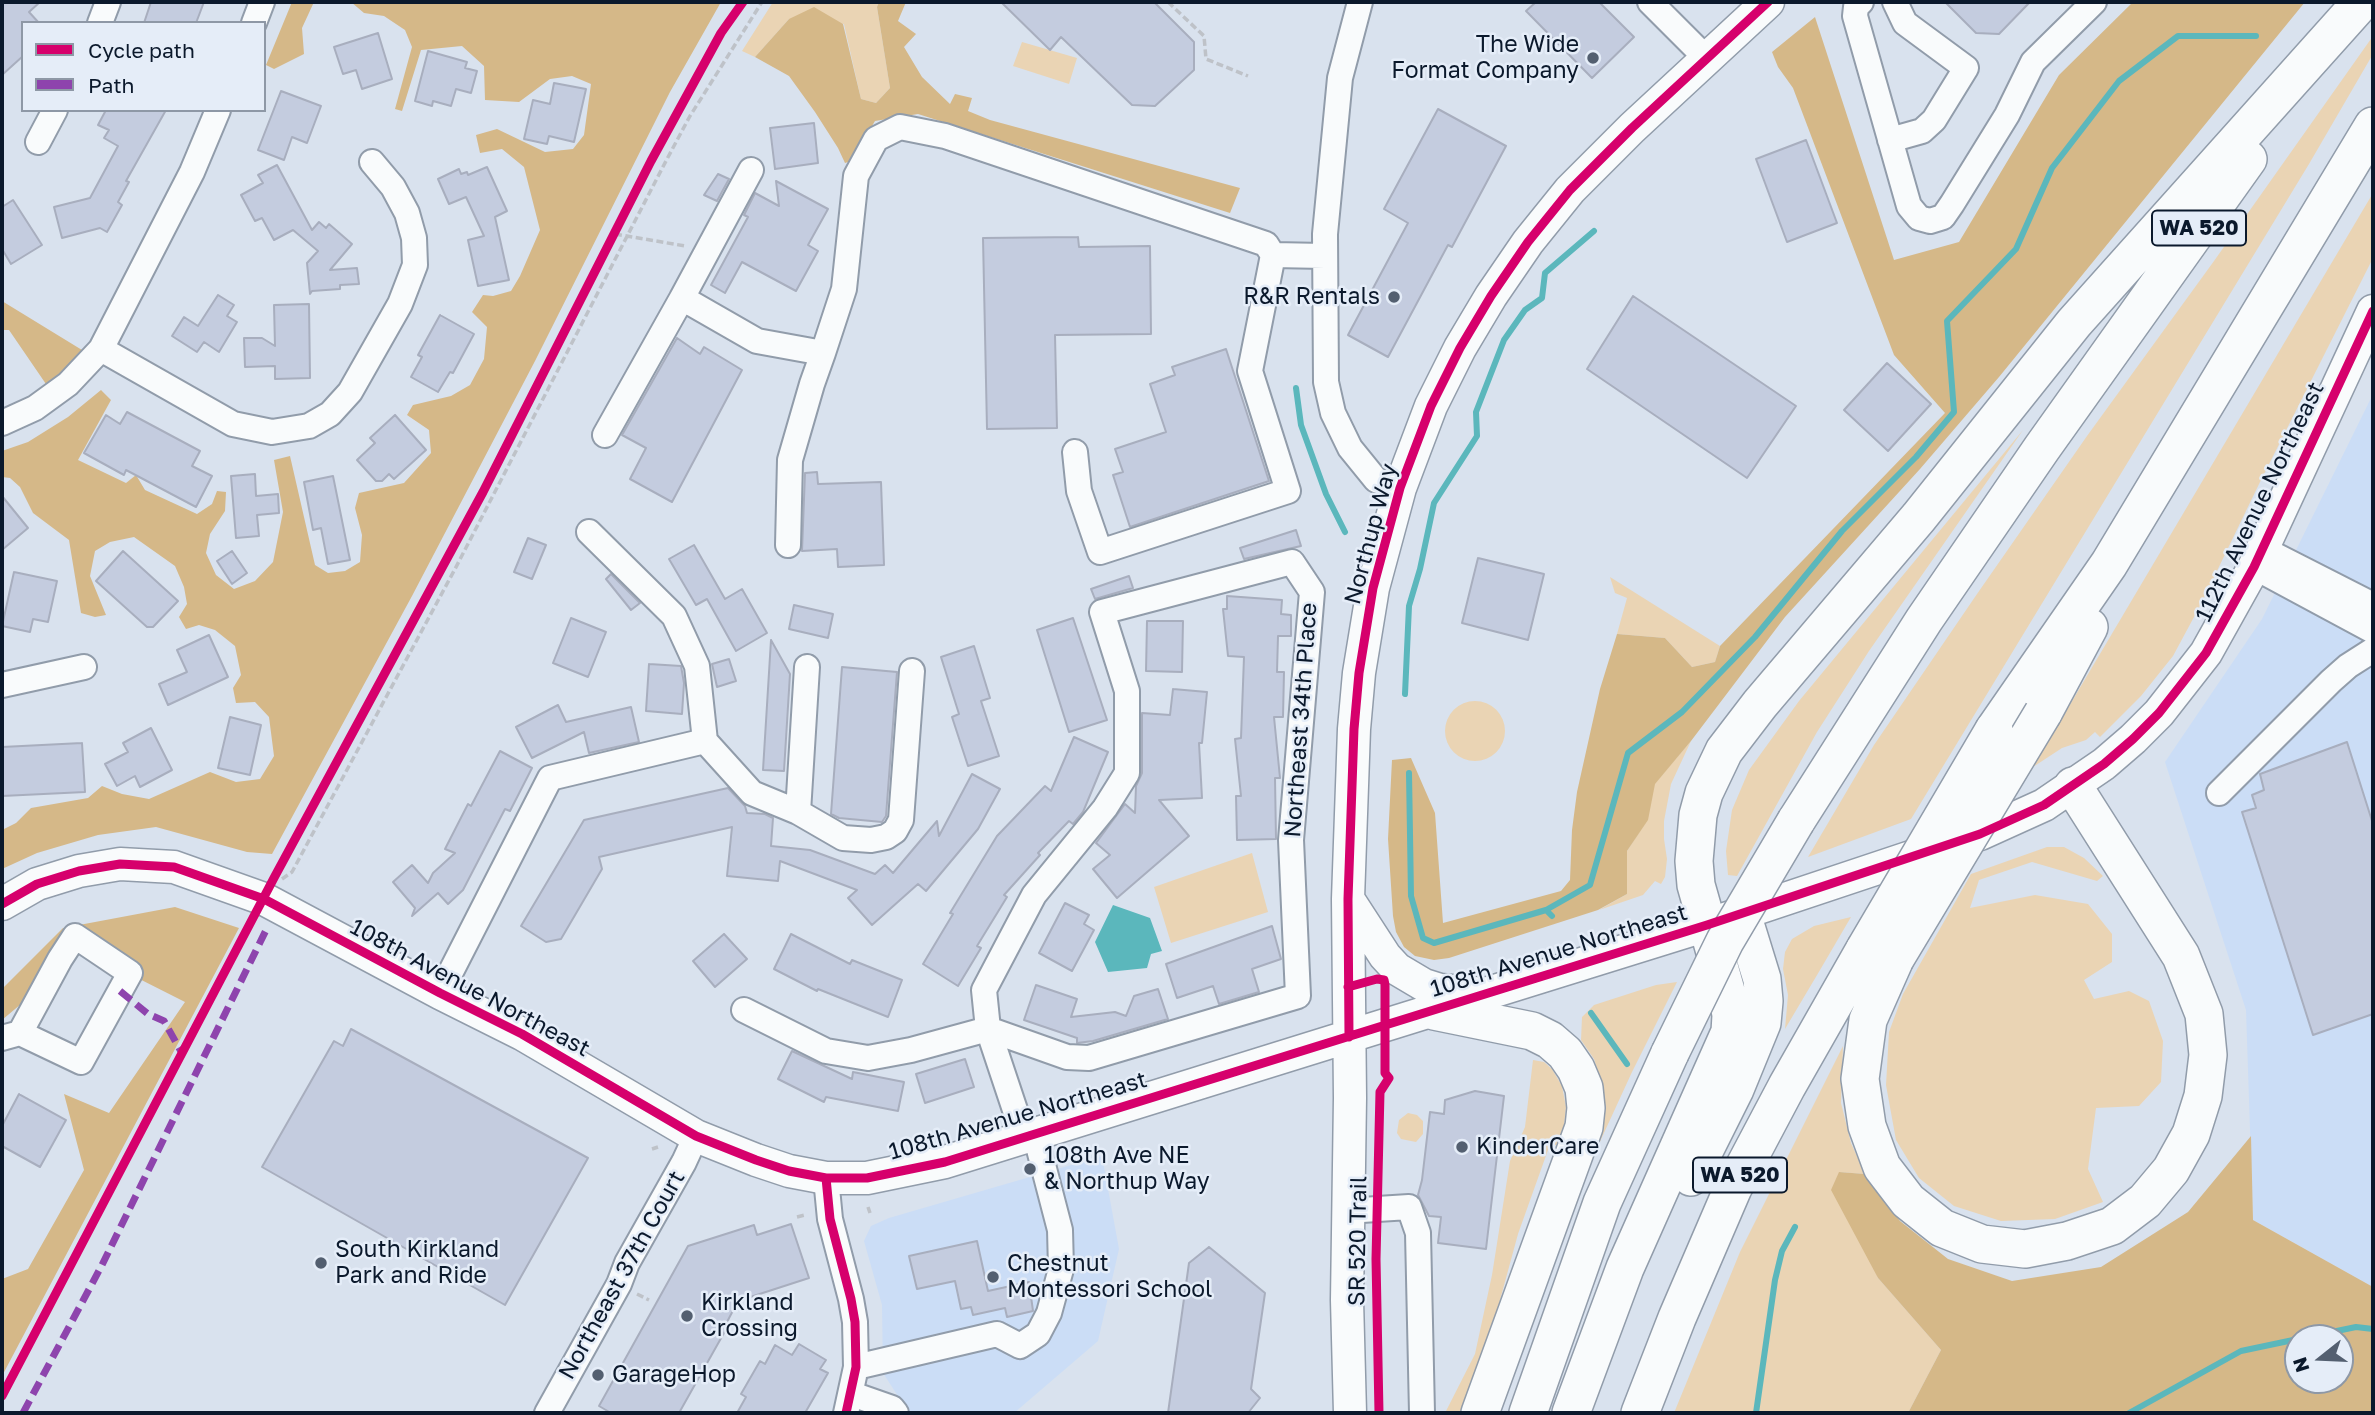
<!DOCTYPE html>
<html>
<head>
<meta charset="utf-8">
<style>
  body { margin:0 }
  #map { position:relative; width:2375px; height:1415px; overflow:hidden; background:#d9e2ee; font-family:"Golos Text",sans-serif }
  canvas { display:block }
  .frame { position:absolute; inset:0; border:4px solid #0b192c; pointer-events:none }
  .legend { position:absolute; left:21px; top:21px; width:245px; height:91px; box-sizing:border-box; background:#e5edf8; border:2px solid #8e98a6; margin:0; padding:9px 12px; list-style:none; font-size:21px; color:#0b192c }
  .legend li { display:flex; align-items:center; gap:14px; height:35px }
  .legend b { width:35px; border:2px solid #8e98a6 }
  .north { position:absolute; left:2284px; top:1324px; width:70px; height:70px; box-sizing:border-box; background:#e5edf8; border:2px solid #8e98a6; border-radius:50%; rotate:252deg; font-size:19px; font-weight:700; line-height:28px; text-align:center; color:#0b192c }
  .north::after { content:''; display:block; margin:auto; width:24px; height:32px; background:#535f70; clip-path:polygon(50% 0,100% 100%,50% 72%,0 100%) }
</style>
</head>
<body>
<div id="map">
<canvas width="2375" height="1415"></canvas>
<div class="frame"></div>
<ul class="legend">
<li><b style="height:9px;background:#d6006c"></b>Cycle path</li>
<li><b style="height:9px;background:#8e44ad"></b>Path</li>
</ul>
<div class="north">N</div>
</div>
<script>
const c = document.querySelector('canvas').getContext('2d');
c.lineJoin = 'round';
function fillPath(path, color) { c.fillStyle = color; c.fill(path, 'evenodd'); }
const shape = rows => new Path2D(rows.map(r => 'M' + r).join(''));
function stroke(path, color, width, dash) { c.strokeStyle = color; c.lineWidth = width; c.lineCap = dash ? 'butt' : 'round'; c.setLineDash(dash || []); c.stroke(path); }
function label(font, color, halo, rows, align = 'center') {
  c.font = font + ' "Golos Text",sans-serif'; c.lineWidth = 5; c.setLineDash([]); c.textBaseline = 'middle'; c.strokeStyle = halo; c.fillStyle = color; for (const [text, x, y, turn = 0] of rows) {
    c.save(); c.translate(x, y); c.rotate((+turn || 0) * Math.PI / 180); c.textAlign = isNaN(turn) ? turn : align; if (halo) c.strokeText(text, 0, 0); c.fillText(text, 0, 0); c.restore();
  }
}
fillPath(shape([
  [2373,394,2373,1287,2253,1220,2246,1010,2165,762,2262,619],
  [1102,1156,1119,1249,1098,1341,1014,1413,909,1413,883,1373,882,1305,864,1241,871,1226,889,1218]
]), '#cbddf6');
fillPath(shape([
  [773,2,879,2,877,7,890,88,876,103,861,99,844,24,789,19,755,57,742,51],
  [2373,36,2373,54,2309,164,1911,819,1808,857,1874,745,1977,594,2087,436,2214,261],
  [1022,42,1077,58,1069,84,1013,66],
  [2373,193,2373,258,2260,482,2201,604,2173,656,2141,696,2100,737,2095,732,2086,740,2062,748,2033,767],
  [2023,430,1869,651,1817,732,1737,876,1728,875,1726,851,1732,810,1749,770,1799,701],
  [1610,577,1720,646,1715,662,1692,667,1665,638,1617,634,1627,598,1615,593],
  '1445 731a30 30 0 1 1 60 0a30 30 0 1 1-60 0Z',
  [1691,741,1671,784,1664,821,1664,839,1667,859,1665,877,1661,884,1655,881,1643,895,1599,910,1627,894,1627,851,1647,820,1654,784],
  [2047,847,2064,847,2084,858,2103,876,2097,881,2032,862,1979,880,1970,908,2035,895,2088,904,2112,934,2112,962,2084,980,2094,999,2129,991,2149,1001,2163,1041,2161,1082,2139,1106,2096,1108,2088,1169,2103,1202,2055,1219,2001,1221,1954,1206,1919,1178,1896,1140,1886,1085,1889,1032,1903,994,1971,874],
  [1252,853,1268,912,1171,943,1154,887],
  [1851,917,1820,970,1785,1029,1788,995,1783,969,1785,952,1792,939,1814,926],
  [1677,982,1632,1072,1581,1183,1601,1112,1603,1088,1594,1059,1581,1040,1582,1017,1594,1005,1656,985],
  [1843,1046,1841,1103,1851,1143,1865,1174,1839,1172,1878,1278,1941,1350,1908,1413,1674,1413,1740,1252],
  [1533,1060,1544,1062,1552,1069,1562,1086,1566,1107,1564,1126,1557,1144,1548,1150,1518,1234,1494,1322,1463,1413,1445,1413,1475,1354,1492,1275,1510,1161,1525,1127],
  [1408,1113,1417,1115,1423,1121,1423,1134,1416,1142,1401,1139,1397,1133,1399,1120]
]), '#ead4b4');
fillPath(shape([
  [292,2,314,2,302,28,304,54,274,69,266,65],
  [351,2,721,2,670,92,535,361,412,596,272,854,247,852,156,827,98,835,37,853,2,869,2,830,16,823,31,808,88,798,102,786,122,794,149,799,210,772,236,782,260,779,274,756,269,717,255,702,236,703,233,688,241,675,235,646,215,630,199,625,186,629,179,617,187,604,184,587,175,566,134,537,110,542,95,551,90,576,106,615,95,617,81,613,69,540,33,513,20,487,10,478,2,477,2,451,28,442,68,417,101,390,111,400,78,460,126,483,136,475,145,490,197,514,212,504,217,491,226,492,225,511,210,534,206,553,216,575,234,589,255,581,273,562,283,512,274,460,290,456,315,565,328,573,345,571,360,562,362,535,355,508,359,493,404,483,431,453,429,430,407,415,413,405,451,396,470,385,484,359,487,327,472,312,483,295,493,296,511,291,520,276,540,230,524,167,502,149,480,153,476,135,497,129,545,152,573,149,584,135,591,84,572,76,550,79,519,102,485,100,484,66,462,46,421,50,402,111,395,109,412,47,405,30,384,16,364,13],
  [879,2,906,2,898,21,916,34,904,47,922,77,950,104,955,94,972,98,968,111,990,120,1240,188,1230,213,918,114,875,121,851,161,845,163,838,148,815,112,789,76,755,57,789,19,814,7,843,24,861,99,876,103,890,88,877,7],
  [2133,2,2305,2,1999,377,1920,469,1785,617,1691,741,1655,784,1648,820,1627,851,1627,894,1598,910,1449,958,1434,960,1415,956,1404,947,1396,932,1393,916,1388,839,1392,760,1411,758,1435,813,1443,923,1561,891,1570,880,1572,830,1577,792,1600,689,1617,634,1665,638,1692,667,1715,662,1720,646,1945,413,1894,355,1793,88,1778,67,1772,52,1815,17,1894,260,1959,242,2059,75],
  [2,301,82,350,48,387,9,330,2,330],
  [175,907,239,928,2,1376,2,1279,28,1269,84,1170,64,1094,109,1113,185,1002,84,951,2,1020,2,989,63,928],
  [2251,1136,2253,1220,2373,1287,2373,1413,1908,1413,1941,1350,1878,1278,1831,1190,1839,1172,1865,1174,1900,1221,1948,1259,2012,1281,2101,1267,2188,1212],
  [2298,1338,2340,1338,2340,1380,2298,1380]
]), '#d5b888');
fillPath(shape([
  [1113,905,1150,918,1162,951,1151,954,1147,968,1108,972,1095,942]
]), '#5bb7bc');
stroke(shape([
  [1296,388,1301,425,1326,494,1345,532],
  [1405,694,1409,606,1420,569,1434,503,1477,436,1476,412,1504,340,1525,310,1542,298,1545,273,1594,231],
  [1409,773,1411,896,1423,938,1434,943,1546,910,1552,916],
  [1546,910,1590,885,1628,753,1682,712,1755,637,1842,531,1916,457,1954,412,1947,321,2016,249,2052,168,2119,81,2178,36,2256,36],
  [1591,1013,1627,1064],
  [2303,1338,2356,1327,2373,1329],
  [1756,1413,1775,1280,1782,1251,1795,1227],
  [2129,1413,2241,1351,2298,1339]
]), '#5bb7bc', 6);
const building = shape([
  [2,2,40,2,29,12,39,23,23,23,23,56,2,75,2,2],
  [151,2,204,2,196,23,144,23,151,2],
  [1001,2,1154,2,1194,42,1194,70,1155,106,1132,105,1061,37,1050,50,1001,2],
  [1536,2,1599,2,1634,37,1592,78,1526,11,1536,2],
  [1945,2,2030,2,1999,34,1976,33,1945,2],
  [378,33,392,79,362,89,356,70,343,74,334,47,378,33],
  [428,51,467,62,465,68,477,71,471,93,456,89,451,106,433,101,432,106,415,101,428,51],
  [554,83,586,89,574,142,549,136,547,144,524,139,533,100,550,104,554,83],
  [281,91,321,106,307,143,292,137,284,160,258,150,281,91],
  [1438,109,1506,146,1452,247,1448,245,1388,357,1348,335,1408,223,1384,209,1438,109],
  [106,110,166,110,126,181,129,182,118,202,122,205,107,232,100,228,62,238,54,207,90,198,118,146,104,138,109,130,98,125,106,110],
  [814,123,818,163,775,169,770,128,814,123],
  [1806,140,1837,223,1787,242,1756,159,1806,140],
  [277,165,312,230,319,222,326,228,329,224,352,244,330,270,357,268,359,284,340,285,340,289,312,291,310,294,307,263,318,251,293,230,274,240,262,218,255,221,241,195,263,183,258,175,277,165],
  [487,167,507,211,495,217,509,280,478,286,468,240,484,236,466,197,449,204,438,179,459,169,461,174,467,172,468,175,487,167],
  [718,174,729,179,717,201,704,195,718,174],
  [776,181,828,209,808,245,818,251,796,291,742,262,725,293,711,285,748,217,744,215,755,193,779,206,776,181],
  [13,200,42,245,11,264,2,249,2,207,13,200],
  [1078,237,1079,247,1150,246,1151,334,1055,335,1057,428,987,429,983,238,1078,237],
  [218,295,234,305,227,316,237,322,219,352,204,342,197,352,172,336,184,317,198,326,218,295],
  [1633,296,1796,406,1747,478,1587,369,1633,296],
  [309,304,310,378,275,379,275,366,245,367,244,338,262,338,275,346,274,305,309,304],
  [440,315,474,334,453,373,450,372,438,392,411,377,422,357,418,355,440,315],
  [677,338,700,354,704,347,742,370,672,502,630,479,646,448,622,435,677,338],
  [1226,349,1269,481,1130,527,1113,475,1123,472,1115,449,1166,432,1150,384,1175,375,1172,367,1226,349],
  [1887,363,1931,404,1888,451,1844,410,1887,363],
  [127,412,200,451,192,466,212,476,196,507,126,470,124,475,84,453,106,415,120,424,127,412],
  [395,415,426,450,394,479,389,474,382,481,376,481,357,460,375,443,370,438,395,415],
  [817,472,818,484,881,482,884,565,838,567,837,549,802,551,805,473,817,472],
  [255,474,256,496,278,494,279,513,257,515,259,536,236,538,231,476,255,474],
  [333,476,350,560,328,564,321,528,313,530,304,482,333,476],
  [2,496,28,528,2,550,2,496],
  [1296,530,1301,546,1244,559,1240,548,1296,530],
  [528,538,546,545,532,579,514,572,528,538],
  [694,545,725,599,742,589,767,633,736,651,707,599,696,605,669,559,694,545],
  [123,551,178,601,153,627,147,627,96,581,123,551],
  [232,551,247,573,232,584,217,561,232,551],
  [1478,558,1544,574,1528,640,1462,623,1478,558],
  [14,572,57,581,48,622,33,619,30,632,2,626,14,572],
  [611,574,640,603,631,610,606,579,611,574],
  [1129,576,1133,588,1095,599,1091,589,1129,576],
  [1227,596,1282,600,1281,614,1291,615,1291,636,1278,636,1277,672,1284,672,1283,717,1274,717,1280,778,1275,778,1276,839,1237,840,1236,796,1241,796,1235,739,1241,738,1244,657,1228,656,1223,609,1227,609,1227,596],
  [794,605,833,614,828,638,789,629,794,605],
  [571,618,606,632,588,677,553,663,571,618],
  [1073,618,1107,720,1069,732,1037,630,1073,618],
  [1147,621,1183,621,1182,672,1146,671,1147,621],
  [209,635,228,677,168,705,159,684,187,672,177,650,209,635],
  [771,640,790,674,784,771,763,770,771,640],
  [974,646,990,698,981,701,999,756,968,766,952,717,959,714,941,657,974,646],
  [729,659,736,681,717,687,712,664,729,659],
  [649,664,681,666,684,683,682,714,646,711,649,664],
  [842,667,897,672,886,816,882,822,839,818,831,814,842,667],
  [1173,689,1207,692,1202,743,1199,743,1202,798,1159,800,1189,836,1117,898,1093,869,1110,855,1096,843,1125,804,1135,813,1136,786,1142,773,1142,713,1170,715,1173,689],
  [558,705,566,722,631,707,639,742,589,753,584,732,532,758,516,727,558,705],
  [230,717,261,725,250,775,218,768,230,717],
  [151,728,172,770,140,787,135,776,117,786,105,764,128,752,123,743,151,728],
  [1074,737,1108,752,1083,812,1073,824,1069,821,1038,853,1040,855,1004,895,1007,897,977,946,981,948,958,986,923,964,953,914,950,913,997,836,1045,786,1051,791,1074,737],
  [2347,742,2373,824,2373,1014,2313,1035,2242,812,2256,808,2252,795,2264,790,2260,774,2347,742],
  [82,743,85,792,2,796,2,747,82,743],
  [500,751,532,768,510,811,505,809,463,890,448,904,438,893,412,916,415,908,393,882,412,865,428,883,433,873,455,853,445,849,468,804,471,806,500,751],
  [972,774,1000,789,978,829,926,891,918,884,872,925,848,898,857,890,780,861,778,881,727,876,732,827,599,857,602,869,561,939,546,942,521,926,584,820,728,788,745,806,747,813,765,814,773,818,771,846,810,850,875,874,885,865,893,873,937,821,939,836,972,774],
  [1065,903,1089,915,1084,924,1094,930,1072,971,1039,953,1065,903],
  [1272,926,1281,959,1252,969,1259,992,1219,1004,1213,986,1177,998,1166,964,1272,926],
  [724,934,747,959,715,987,693,961,724,934],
  [791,934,850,964,852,960,902,980,888,1017,818,989,817,991,774,969,791,934],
  [1036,985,1077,999,1071,1017,1115,1012,1126,1016,1134,996,1158,989,1168,1019,1093,1041,1077,1043,1077,1038,1024,1020,1036,985],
  [351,1029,588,1158,505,1305,262,1167,334,1041,343,1046,351,1029],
  [792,1051,852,1079,853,1072,904,1082,898,1111,826,1097,824,1102,778,1079,792,1051],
  [965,1059,974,1087,925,1103,916,1074,965,1059],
  [1475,1091,1504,1096,1486,1249,1438,1243,1441,1217,1429,1216,1418,1195,1422,1180,1430,1112,1444,1114,1445,1100,1475,1091],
  [19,1094,66,1120,40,1167,2,1146,2,1126,19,1094],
  [791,1224,809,1278,738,1301,727,1322,729,1324,679,1413,611,1413,599,1406,688,1246,754,1225,757,1235,791,1224],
  [977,1241,988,1291,1029,1282,1033,1311,1007,1317,1005,1308,973,1315,971,1307,961,1309,955,1281,917,1289,909,1256,977,1241],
  [1209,1247,1265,1293,1251,1389,1260,1398,1248,1413,1168,1413,1189,1263,1209,1247],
  [799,1344,826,1360,820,1369,828,1373,805,1413,737,1413,746,1397,741,1394,760,1361,765,1364,775,1345,792,1355,799,1344]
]);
fillPath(building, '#c4ccdf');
stroke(building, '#a8aebe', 2);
const minor = shape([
  [1360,2,1340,78,1325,234,1326,382,1333,413,1350,448,1376,480,1400,488],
  [1650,2,1707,59],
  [1861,2,1856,7,1855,16,1909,206,1919,218,1930,221,1943,217,1952,204,2007,115,2033,62,2094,2],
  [100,23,108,2],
  [254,23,262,2],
  [1890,140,1922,131,1934,120,1966,68,1905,23,1895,2],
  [38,142,55,110],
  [751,170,682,298,757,341,823,353,844,289,856,176,876,139,900,127,945,136,1266,244,1273,255,1325,256],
  [101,349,233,424,272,432,309,426,330,414,350,392,400,304,415,265,414,238,407,213,393,187,372,162],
  [2,423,35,408,68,384,101,349,192,172,218,110],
  [605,435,682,298],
  [1075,452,1079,491,1100,552,1288,491,1250,371,1273,255],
  [788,545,790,460,812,384,823,353],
  [2263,549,2373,605],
  [2254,567,2373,631],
  [2,685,84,667],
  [705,741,752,793,798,812,843,838,871,840,886,837,895,831,901,820,912,671],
  [2219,793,2331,681,2348,666,2373,650],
  [798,812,807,667],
  [440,993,550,778,705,741,697,666,674,616,589,532],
  [744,1010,826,1051,868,1058,911,1050,988,1029,1067,1057,1089,1058,1298,996,1291,840,1312,592,1292,562,1102,612,1127,691,1127,773,1105,808,1034,895,984,990,988,1029,1024,1137],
  [2,1038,20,1033,81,1062,130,973,75,936,60,959,20,1033],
  [826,1178,830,1219,851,1299,855,1322,856,1367,846,1413],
  [1346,1211,1409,1207,1418,1233,1422,1413],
  [856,1367,997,1334,1020,1346,1038,1334,1049,1313,1061,1269,1060,1230,1035,1134],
  [852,1394,892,1408,896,1413],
  [547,1413,619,1284,627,1263,684,1162,696,1136]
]);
const major = shape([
  [1348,899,1385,956,1397,969,1424,985,1440,990,1474,993],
  [2,904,37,884,79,871,120,864,174,867,264,899,440,993,522,1034,696,1136,756,1160,789,1171,826,1178,867,1178,945,1162,1707,925,1980,834,2044,805,2104,764,2133,739,2159,713,2206,653,2254,567,2373,311],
  [1350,1413,1347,1300,1350,1098,1348,899,1354,729,1359,673,1373,588,1400,488,1431,406,1460,348,1491,296,1528,242,1570,190,1632,128,1768,2]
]);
const highway = shape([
  [2043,713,2089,627],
  [1994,730,2109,564,2373,126],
  [1796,821,1924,620,2042,448,2248,159],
  [1895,959,1868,1020,1860,1079,1867,1126,1882,1167,1908,1201,1942,1228,1982,1244,2025,1249,2067,1241,2112,1226,2145,1201,2171,1170,2191,1134,2203,1096,2208,1055,2204,1014,2181,956,2073,786],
  [1434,1011,1532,1031,1550,1040,1565,1053,1576,1069,1584,1088,1586,1108,1584,1127,1480,1413],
  [1691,1177,1735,1089,1762,1023,1764,1001,1762,979,1742,914],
  [1528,1413,1602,1203,1670,1053],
  [1571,1413,1625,1268,1730,1032,1731,1015,1728,998,1696,885,1694,861,1698,815,1704,793,1724,751,1760,704,1919,517,2074,323,2357,7],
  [1640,1413,1677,1318,1733,1188,1787,1086,1865,949]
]);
stroke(minor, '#919caa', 28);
stroke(major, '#919caa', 35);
stroke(highway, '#919caa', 40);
stroke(shape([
  [1168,2,1204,36,1206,59,1248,76],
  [615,234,685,246],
  [282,879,292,872,455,569,667,159,690,116,762,2],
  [652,1149,658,1147],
  [868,1207,870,1213],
  [797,1217,805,1215],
  [637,1294,649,1300]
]), '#bec2c8', 3.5, [7, 3.5]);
stroke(minor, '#f9fbfc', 24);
stroke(major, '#f9fbfc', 32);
stroke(highway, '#f9fbfc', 37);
const highwayBridge = shape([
  [1865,949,1994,730],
  [1895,959,2043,713],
  [1670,1053,1725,941,1796,821]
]);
stroke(highwayBridge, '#919caa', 40, []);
stroke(highwayBridge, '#f9fbfc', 37);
stroke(shape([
  [120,991,148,1014,164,1021,183,1055],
  [23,1413,102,1265,268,926]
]), '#8e44ad', 7, [14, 7]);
stroke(shape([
  [2,904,37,884,79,871,120,864,174,867,264,899,440,993,522,1034,696,1136,756,1160,789,1171,826,1178,867,1178,945,1162,1707,925,1980,834,2044,805,2104,764,2133,739,2159,713,2206,653,2254,567,2373,311],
  [1348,987,1377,979,1384,980,1385,985,1385,1073,1389,1078,1380,1092,1376,1259,1379,1413],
  [1349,1037,1348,899,1354,729,1359,673,1373,588,1400,488,1431,406,1460,348,1491,296,1528,242,1570,190,1632,128,1768,2],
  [826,1178,830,1219,851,1299,855,1322,856,1367,846,1413],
  [2,1396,275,876,483,492,651,161,721,33,743,2]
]), '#d6006c', 9);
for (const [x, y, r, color] of [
  [1593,58,7,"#535f70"],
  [1394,297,7,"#535f70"],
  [1462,1147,7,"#535f70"],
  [1030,1169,7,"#535f70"],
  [321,1263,7,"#535f70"],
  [993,1277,7,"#535f70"],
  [687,1316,7,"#535f70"],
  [598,1375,7,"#535f70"]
]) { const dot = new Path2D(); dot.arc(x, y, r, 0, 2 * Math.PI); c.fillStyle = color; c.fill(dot); stroke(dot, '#e5edf8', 2.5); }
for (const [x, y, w] of [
  [2199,228,94],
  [1740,1175,94]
]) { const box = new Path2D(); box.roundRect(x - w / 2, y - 17.5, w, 35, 5); c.fillStyle = '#e5edf8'; c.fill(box); stroke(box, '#0b192c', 2); }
label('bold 21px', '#0b192c', null, [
  ["WA 520",2199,228],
  ["WA 520",1740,1175]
]);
label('23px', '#0b192c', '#e5edf8', [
  ["The Wide",1579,45,"right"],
  ["Format Company",1579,71,"right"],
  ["R&R Rentals",1380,297,"right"],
  ["KinderCare",1476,1147],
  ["108th Ave NE",1044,1156],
  ["& Northup Way",1044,1182],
  ["South Kirkland",335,1250],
  ["Park and Ride",335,1276],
  ["Chestnut",1007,1264],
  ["Montessori School",1007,1290],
  ["Kirkland",701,1303],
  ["Crossing",701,1329],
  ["GarageHop",612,1375]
], 'left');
label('23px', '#0b192c', '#e5edf8', [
  ["112th Avenue Northeast",2260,502,-64],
  ["Northup Way",1371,534,-75],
  ["Northeast 34th Place",1301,720,-86],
  ["108th Avenue Northeast",1559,951,-17],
  ["108th Avenue Northeast",470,988,28],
  ["108th Avenue Northeast",1018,1116,-16],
  ["SR 520 Trail",1358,1241,-89],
  ["Northeast 37th Court",622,1275,-61]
]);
</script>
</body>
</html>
